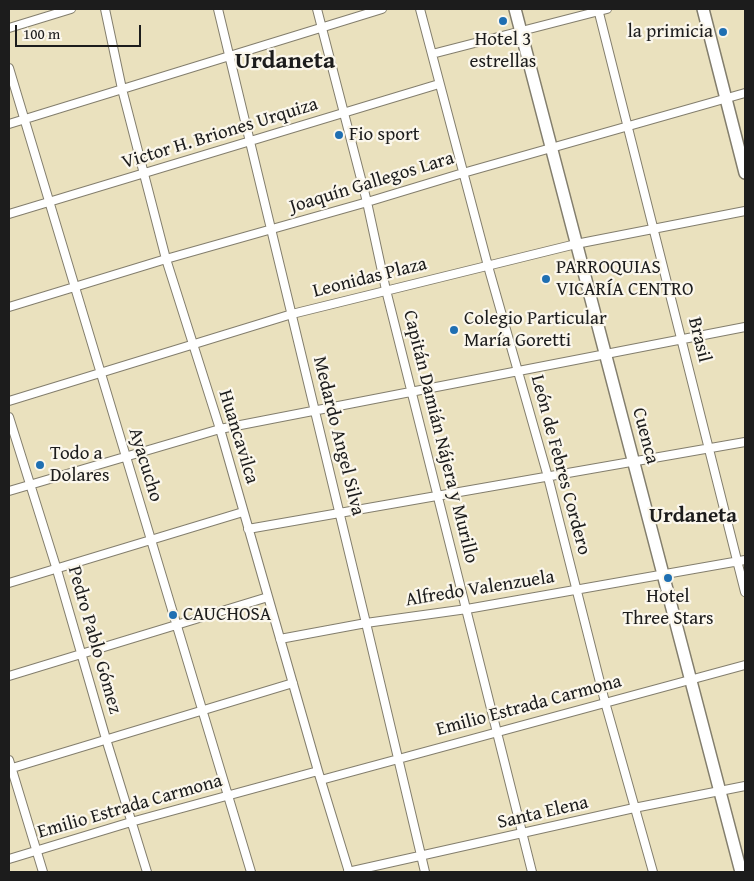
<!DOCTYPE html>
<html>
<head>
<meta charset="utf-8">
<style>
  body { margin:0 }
  #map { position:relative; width:754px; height:881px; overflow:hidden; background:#eae1be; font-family:"Gentium Book Plus",serif }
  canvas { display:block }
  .frame { position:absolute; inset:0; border:10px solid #1c1c1c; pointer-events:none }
  .scale { position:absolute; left:15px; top:25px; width:126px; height:22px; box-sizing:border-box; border:2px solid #1c1c1c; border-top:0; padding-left:6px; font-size:15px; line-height:18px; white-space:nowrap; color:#1c1c1c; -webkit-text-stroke:4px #fbf7ec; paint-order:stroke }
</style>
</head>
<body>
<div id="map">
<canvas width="754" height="881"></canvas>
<div class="frame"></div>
<div class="scale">100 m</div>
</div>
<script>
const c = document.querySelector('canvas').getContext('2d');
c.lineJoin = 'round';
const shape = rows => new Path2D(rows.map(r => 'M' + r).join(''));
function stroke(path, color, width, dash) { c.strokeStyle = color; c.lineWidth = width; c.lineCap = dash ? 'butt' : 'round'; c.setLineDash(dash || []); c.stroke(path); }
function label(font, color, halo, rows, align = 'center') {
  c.font = font + ' "Gentium Book Plus",serif'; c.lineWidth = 4.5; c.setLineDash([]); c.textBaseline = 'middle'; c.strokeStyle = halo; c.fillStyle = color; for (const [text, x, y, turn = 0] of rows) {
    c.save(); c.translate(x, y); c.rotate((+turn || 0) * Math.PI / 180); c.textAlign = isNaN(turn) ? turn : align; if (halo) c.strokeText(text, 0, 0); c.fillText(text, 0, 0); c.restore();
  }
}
const street = shape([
  [105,9,122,89,166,259,220,429,318,771,349,872],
  [218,9,366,623,425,872],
  [317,9,367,202,386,290,532,872],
  [420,9,488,266,548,477,605,702,653,872],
  [598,9,745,592],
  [9,28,71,9],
  [432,54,607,9],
  [9,68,251,872],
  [9,124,382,9],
  [9,214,439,84],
  [9,307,166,259,364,203,463,173,745,93],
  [9,401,292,314,576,244,745,211],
  [9,417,57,570,106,739,147,872],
  [9,491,220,429,745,327],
  [248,529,745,442],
  [9,583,243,512],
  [280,639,366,623,467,609,745,560],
  [9,676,268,597],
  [9,760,43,872],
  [9,769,293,683],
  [321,780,745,665],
  [9,859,131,822,318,771],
  [348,872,634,808,745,786]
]);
const secondary = shape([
  [515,9,741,872],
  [703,9,745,173]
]);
stroke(street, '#837e6d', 10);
stroke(secondary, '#837e6d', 14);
stroke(street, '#fff', 8);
stroke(secondary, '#fff', 11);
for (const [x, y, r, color] of [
  [503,21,5,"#1f6fb2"],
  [723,32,5,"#1f6fb2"],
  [339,135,5,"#1f6fb2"],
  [546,279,5,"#1f6fb2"],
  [454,330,5,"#1f6fb2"],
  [40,465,5,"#1f6fb2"],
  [668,578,5,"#1f6fb2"],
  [173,615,5,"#1f6fb2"]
]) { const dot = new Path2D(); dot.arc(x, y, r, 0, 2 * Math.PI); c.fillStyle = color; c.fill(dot); stroke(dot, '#fbf7ec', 2); }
label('19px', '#1c1c1c', '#fbf7ec', [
  ["la primicia",713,32,"right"],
  ["Hotel 3",503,40,"center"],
  ["estrellas",503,62,"center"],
  ["Fio sport",349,135],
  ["PARROQUIAS",556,268],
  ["VICARÍA CENTRO",556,290],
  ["Colegio Particular",464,319],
  ["María Goretti",464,341],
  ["Todo a",50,454],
  ["Dolares",50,476],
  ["Hotel",668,597,"center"],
  ["Three Stars",668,619,"center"],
  ["CAUCHOSA",183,615]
], 'left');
label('19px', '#1c1c1c', '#fbf7ec', [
  ["Victor H. Briones Urquiza",220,134,-17],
  ["Joaquín Gallegos Lara",372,183,-17],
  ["Leonidas Plaza",370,278,-14],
  ["Brasil",699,340,76],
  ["Medardo Angel Silva",338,436,76],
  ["Cuenca",645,436,75],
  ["Huancavilca",238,437,73],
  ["Capitán Damián Nájera y Murillo",440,437,76],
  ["Ayacucho",145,465,73],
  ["León de Febres Cordero",560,465,75],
  ["Alfredo Valenzuela",480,589,-9],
  ["Pedro Pablo Gómez",94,640,74],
  ["Emilio Estrada Carmona",529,706,-15],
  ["Emilio Estrada Carmona",130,807,-16],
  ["Santa Elena",543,813,-13]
]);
label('bold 21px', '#1c1c1c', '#fbf7ec', [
  ["Urdaneta",693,517]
]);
label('bold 24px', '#1c1c1c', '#fbf7ec', [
  ["Urdaneta",285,62]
]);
</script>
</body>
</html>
